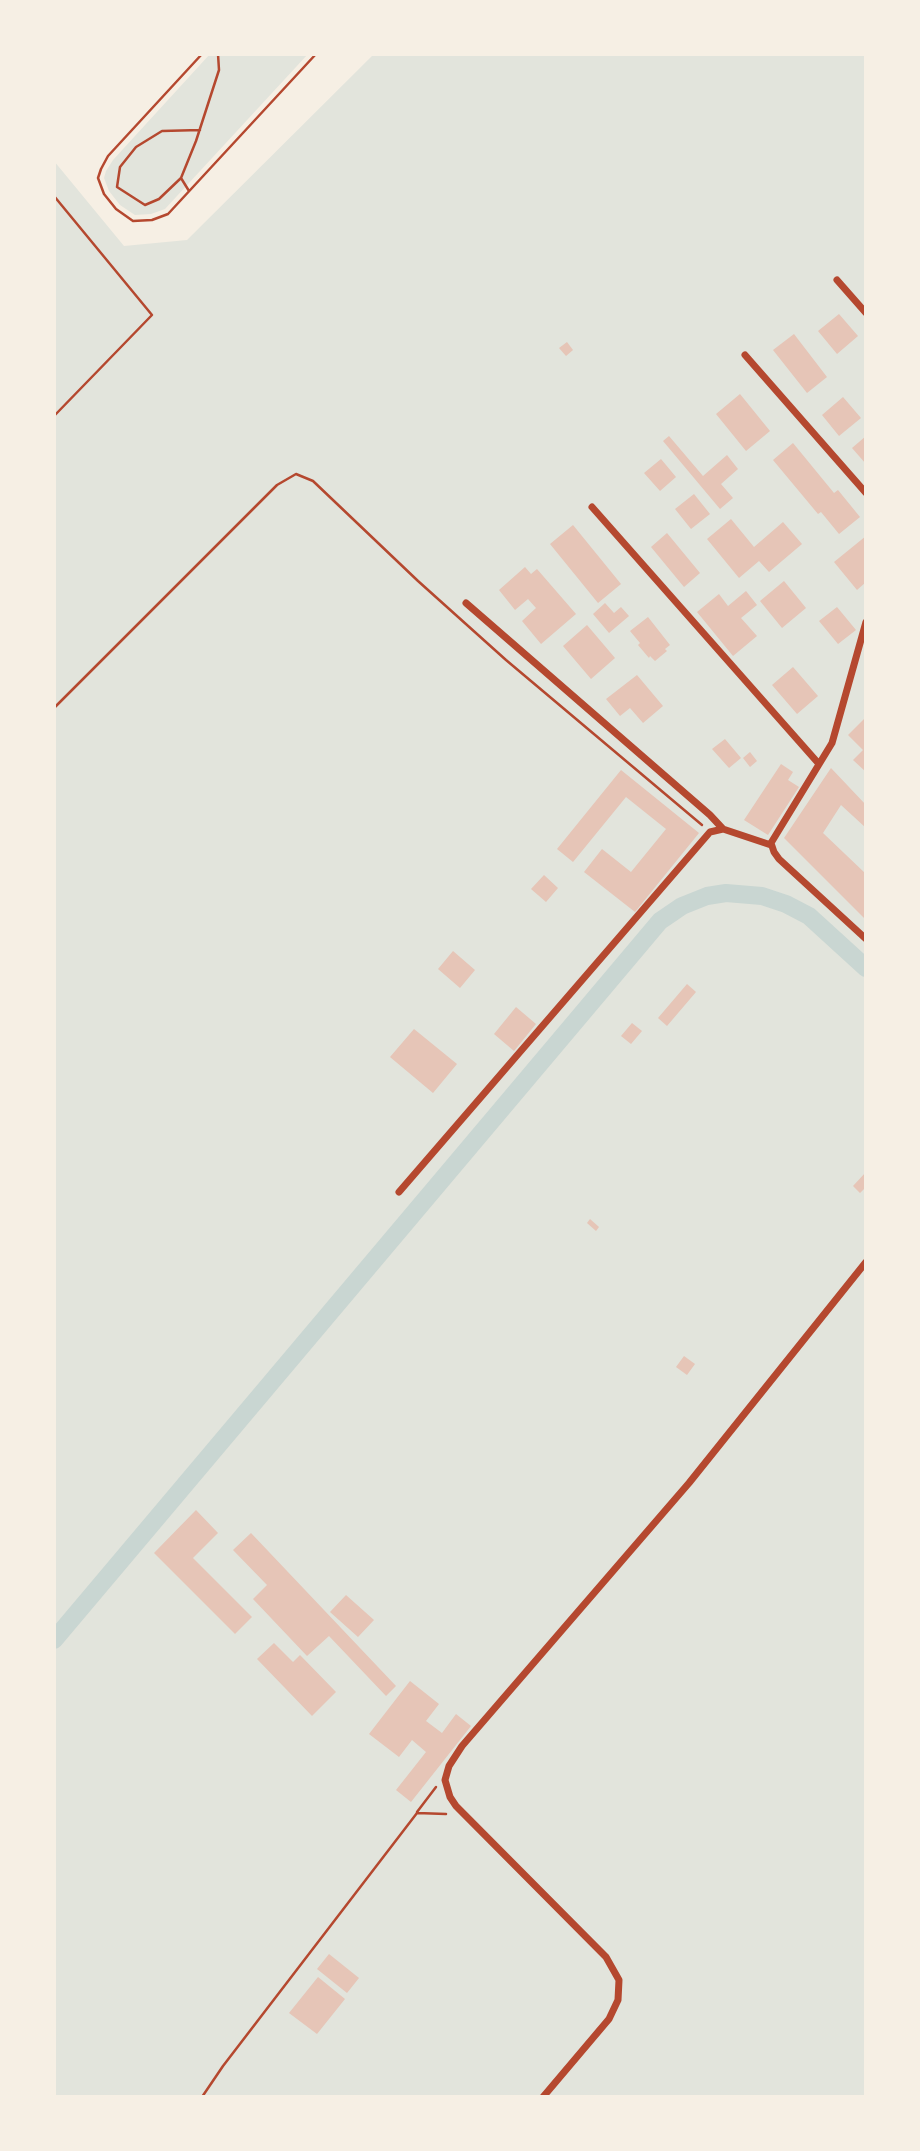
<!DOCTYPE html>
<html>
<head>
<meta charset="utf-8">
<style>
  body { margin:0 }
  #map { position:relative; width:920px; height:2151px; overflow:hidden; background:#f6efe4; font-family:Karla,sans-serif }
  canvas { display:block }
  .frame { position:absolute; inset:0; border:56px solid #f6efe4; pointer-events:none }
</style>
</head>
<body>
<div id="map">
<canvas width="920" height="2151"></canvas>
<div class="frame"></div>
</div>
<script>
const c = document.querySelector('canvas').getContext('2d');
c.lineJoin = 'round';
function fillPath(path, color) { c.fillStyle = color; c.fill(path, 'evenodd'); }
const shape = rows => new Path2D(rows.map(r => 'M' + r).join(''));
function stroke(path, color, width, dash) { c.strokeStyle = color; c.lineWidth = width; c.lineCap = dash ? 'butt' : 'round'; c.setLineDash(dash || []); c.stroke(path); }
fillPath(shape([
  [210,54,308,54,165,209,151,214,135,215,120,205,109,191,104,178,106,171,113,160],
  [374,54,866,54,866,2097,54,2097,54,161,124,246,187,240]
]), '#e2e4dc');
stroke(shape([
  [54,1640,660,921,682,906,707,896,726,893,762,896,786,904,809,916,866,968]
]), '#c9d6d2', 18);
fillPath(shape([
  [839,314,858,336,837,354,818,331],
  [794,334,827,377,807,393,773,350],
  [567,342,573,350,566,356,559,348],
  [740,394,770,431,746,451,716,414],
  [843,397,861,418,839,436,822,415],
  [669,436,703,476,727,455,738,469,721,484,733,498,720,509,663,441],
  [866,436,866,464,852,448],
  [793,443,834,493,838,490,860,517,839,534,821,512,818,514,773,460],
  [661,459,676,477,660,491,644,473],
  [694,494,710,514,691,529,675,509],
  [731,519,754,547,783,522,802,544,769,572,759,561,739,578,707,539],
  [573,525,621,584,598,603,550,544],
  [667,533,700,573,684,587,651,547],
  [866,536,866,582,857,590,834,562],
  [525,567,531,574,537,569,576,614,541,644,522,621,536,608,528,599,515,610,499,590],
  [784,581,806,608,782,628,760,601],
  [746,591,757,605,741,618,757,636,733,656,697,612,719,594,728,606],
  [605,603,614,613,621,607,629,616,609,633,593,614],
  [837,607,856,630,838,644,819,621],
  [648,617,670,645,665,649,667,651,655,661,650,656,649,658,638,645,640,643,630,631],
  [587,625,615,658,591,679,563,646],
  [793,667,818,696,797,714,772,685],
  [637,675,663,706,643,723,630,708,620,716,606,699],
  [866,717,866,772,853,760,863,750,848,735],
  [725,739,741,758,729,768,712,749],
  [750,752,757,761,750,767,743,758],
  [781,764,793,772,788,780,799,787,768,835,744,820],
  [831,768,866,805,866,828,841,805,823,833,866,874,866,920,784,838],
  [621,770,699,833,635,912,584,872,602,849,631,872,666,829,626,797,573,862,557,849],
  [544,875,558,888,546,902,531,889],
  [453,951,475,970,460,988,438,969],
  [687,984,696,992,667,1026,658,1018],
  [516,1007,536,1024,514,1051,494,1034],
  [632,1023,642,1031,631,1044,621,1036],
  [414,1029,457,1064,433,1093,390,1057],
  [866,1172,866,1187,860,1193,853,1186],
  [590,1219,599,1227,596,1231,587,1223],
  [684,1356,695,1364,687,1375,676,1367],
  [196,1510,218,1533,193,1558,252,1617,235,1634,154,1553],
  [251,1533,396,1686,386,1696,329,1636,307,1656,253,1599,267,1585,233,1550],
  [346,1595,374,1620,358,1637,330,1612],
  [274,1643,293,1662,300,1655,336,1692,312,1716,257,1659],
  [410,1681,439,1704,426,1721,442,1733,456,1714,471,1726,411,1802,396,1790,426,1752,412,1740,399,1757,369,1734],
  [329,1954,359,1978,347,1993,317,1969],
  [318,1977,345,1999,317,2034,289,2013]
]), '#e6c5b7');
stroke(shape([
  [202,54,108,156,101,169,98,178,104,194,116,209,133,221,152,220,168,214,316,54],
  [181,178,159,199,145,205,117,187,120,167,136,147,162,131,200,130],
  [189,191,181,178,196,141,219,70,218,54],
  [54,196,152,315,54,416],
  [54,708,277,485,296,474,313,481,418,581,506,660,702,825],
  [417,1812,436,1787],
  [202,2097,223,2066,417,1813,446,1814]
]), '#b5482f', 2.5);
stroke(shape([
  [837,280,866,313],
  [745,355,866,493],
  [592,507,819,764],
  [466,603,710,815,723,829],
  [866,622,832,743,771,843,774,852,779,859,866,939],
  [399,1192,710,832,723,829,771,845],
  [543,2097,609,2019,618,2000,619,1980,606,1957,456,1806,450,1797,445,1780,449,1766,462,1746,689,1483,866,1262]
]), '#b5482f', 7);
</script>
</body>
</html>
